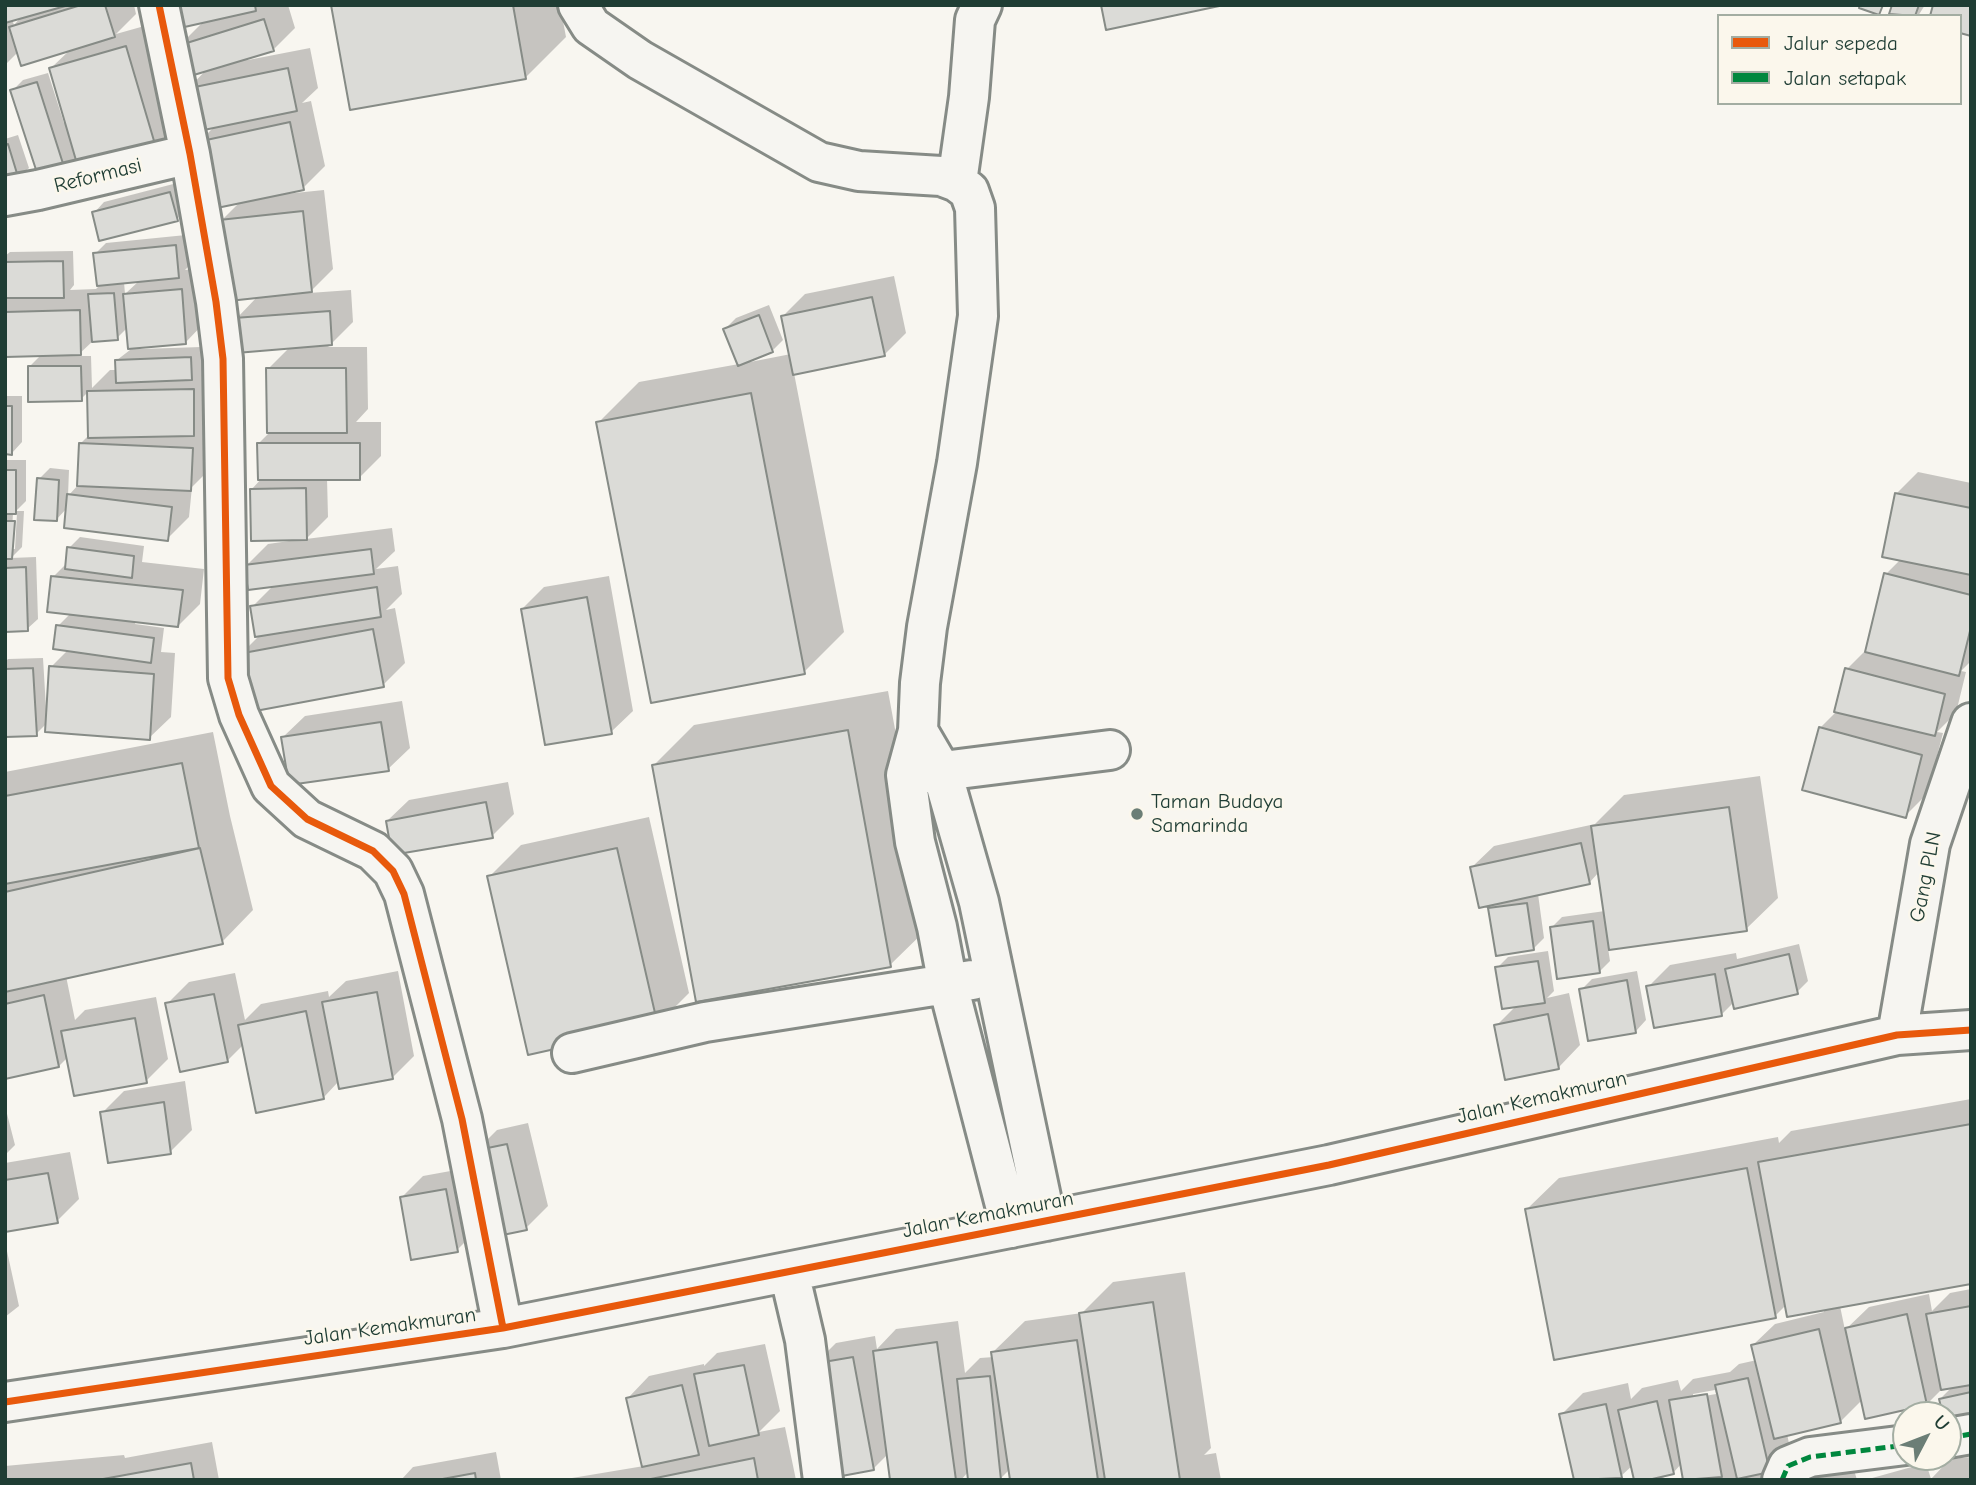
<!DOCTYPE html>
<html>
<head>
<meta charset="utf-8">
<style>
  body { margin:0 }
  #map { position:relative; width:1976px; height:1485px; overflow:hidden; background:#f8f6f0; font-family:"Comic Neue",sans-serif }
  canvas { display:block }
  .frame { position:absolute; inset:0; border:7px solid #1f3d34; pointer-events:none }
  .legend { position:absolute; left:1717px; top:14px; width:245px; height:91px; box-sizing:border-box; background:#fbf7ec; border:2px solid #a3ada2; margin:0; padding:9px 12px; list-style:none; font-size:21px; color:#1f3d34 }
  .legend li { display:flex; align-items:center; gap:14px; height:35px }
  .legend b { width:35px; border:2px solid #a3ada2 }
  .north { position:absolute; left:1892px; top:1401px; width:70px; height:70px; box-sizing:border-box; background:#fbf7ec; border:2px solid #a3ada2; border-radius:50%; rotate:48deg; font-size:19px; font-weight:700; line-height:28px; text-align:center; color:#1f3d34 }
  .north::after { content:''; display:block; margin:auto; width:24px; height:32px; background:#6b7e76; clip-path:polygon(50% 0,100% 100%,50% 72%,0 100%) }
</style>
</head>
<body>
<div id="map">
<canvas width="1976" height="1485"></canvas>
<div class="frame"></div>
<ul class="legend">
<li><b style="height:9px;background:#e8590c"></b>Jalur sepeda</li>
<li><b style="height:9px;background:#00873e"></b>Jalan setapak</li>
</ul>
<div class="north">U</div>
</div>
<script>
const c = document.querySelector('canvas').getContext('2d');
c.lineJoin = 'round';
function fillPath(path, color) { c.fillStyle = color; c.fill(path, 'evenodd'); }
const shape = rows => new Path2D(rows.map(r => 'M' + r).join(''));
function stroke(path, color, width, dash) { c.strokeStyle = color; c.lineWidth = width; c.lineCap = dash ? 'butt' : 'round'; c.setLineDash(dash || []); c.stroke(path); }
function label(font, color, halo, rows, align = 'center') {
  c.font = font + ' "Comic Neue",sans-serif'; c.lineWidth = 5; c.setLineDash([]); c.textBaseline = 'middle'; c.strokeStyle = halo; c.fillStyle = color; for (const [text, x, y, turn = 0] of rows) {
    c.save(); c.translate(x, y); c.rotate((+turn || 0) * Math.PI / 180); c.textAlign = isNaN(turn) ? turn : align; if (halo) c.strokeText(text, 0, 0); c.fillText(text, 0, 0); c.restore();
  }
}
fillPath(shape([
  [5,5,134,5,136,14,116,34,148,25,178,127,156,149,77,159,65,172,12,91,23,80,48,73,64,123,67,122,51,68,71,49,19,51,5,65],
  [22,16,14,25,12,19],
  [177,5,288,5,295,28,273,50,248,57,248,60,310,48,318,88,302,103,311,101,325,166,303,188,285,192,285,194,324,190,333,269,309,293,351,290,353,322,328,347,367,347,368,409,356,422,381,422,381,456,359,478,327,478,328,517,306,539,392,528,395,551,376,569,398,566,402,594,386,610,395,608,405,663,383,685,240,655,261,634,252,607,274,585,246,566,268,544,289,541,251,490,262,478,258,444,271,431,268,369,290,347,236,319,258,296,221,221,241,201,199,142,215,126,187,90,207,69,179,46,204,21],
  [333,5,560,5,566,37,525,78],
  [1894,5,1925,5,1918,16,1899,16,1891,13],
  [18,135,29,168,18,178,5,182,5,139],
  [181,182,188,208,177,219,94,213,104,202],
  [186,235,189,266,185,270,203,268,207,320,186,342,141,346,141,349,201,347,202,368,215,368,215,413,202,427,214,427,212,467,192,487,189,517,167,539,67,508,56,520,39,479,50,468,69,470,68,496,79,484,80,444,89,435,88,392,81,399,29,367,42,354,5,356,5,300,9,297,5,297,5,256,10,252,73,251,74,285,70,290,96,289,99,286,95,254,106,243],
  [139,281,125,294,124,282],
  [128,327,130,350,117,360,117,370,110,370,92,388,91,356,77,356,94,340,117,338],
  [894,276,906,333,884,355,794,373,844,632,804,672,598,423,639,382,739,364,725,329,736,318,769,305,783,340,772,351,749,360,750,362,791,354,783,316,805,294],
  [5,396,22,396,22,442,12,453,5,453],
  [5,460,26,460,26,501,16,511,24,511,22,547,11,558,36,557,38,619,27,629,5,630],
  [13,513,17,513,15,549,11,549],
  [1918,472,1971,483,1971,661,1961,671,1966,672,1956,713,1937,732,1943,733,1927,794,1905,816,1820,728,1836,712,1847,669,1868,648,1886,574,1901,559,1896,494],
  [80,537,144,546,142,562,204,569,200,604,178,626,136,621,135,624,164,628,161,652,175,653,171,717,149,738,47,723,36,734,5,735,5,662,8,659,43,658,46,708,48,708,51,667,68,650,58,626,71,613,53,577,68,562,69,548],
  [609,576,633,711,611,732,522,609,544,587],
  [888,691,931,925,890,965,654,765,694,725],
  [402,701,410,748,388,769,283,737,305,716],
  [213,732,230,816,253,910,222,942,66,976,75,1020,85,1010,156,997,168,1059,146,1081,68,1057,59,1066,5,1077,5,772],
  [1760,776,1778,898,1746,929,1608,948,1610,961,1599,972,1551,928,1562,917,1605,911,1599,872,1589,883,1538,894,1544,938,1533,949,1490,908,1496,903,1472,867,1494,846,1595,824,1624,795],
  [508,782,514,814,492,836,387,821,409,800],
  [649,817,689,993,657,1025,489,877,521,845],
  [1799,944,1808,981,1797,992,1735,1001,1721,1015,1648,987,1670,965,1736,953,1737,959],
  [1548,951,1554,991,1547,998,1569,993,1580,1045,1559,1067,1496,1026,1517,1005,1497,968,1508,957],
  [398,971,414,1056,393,1077,339,1081,324,1097,244,1044,227,1061,167,1004,189,982,235,973,245,1020,261,1004,328,991,329,997,346,981],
  [1637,971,1646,1020,1636,1031,1581,990,1592,979],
  [185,1081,192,1130,170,1152,102,1113,124,1091],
  [1971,1099,1971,1282,1840,1306,1845,1330,1869,1307,1929,1294,1932,1311,1950,1293,1971,1289,1971,1422,1944,1415,1940,1399,1953,1386,1942,1389,1927,1404,1863,1399,1840,1422,1787,1434,1790,1448,1766,1480,1675,1480,1685,1477,1682,1463,1673,1473,1663,1475,1664,1480,1626,1480,1635,1478,1633,1465,1621,1476,1607,1480,1576,1480,1561,1415,1583,1393,1628,1383,1631,1399,1642,1388,1678,1380,1681,1391,1693,1379,1730,1372,1739,1364,1757,1360,1753,1345,1775,1324,1824,1312,1823,1309,1786,1305,1775,1316,1527,1209,1559,1178,1778,1137,1779,1143,1791,1131],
  [1715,1390,1716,1394,1693,1398,1693,1394],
  [5,1106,15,1145,5,1155],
  [528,1123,548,1206,526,1228,475,1152,497,1130],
  [70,1152,79,1199,57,1221,5,1230,5,1163],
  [467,1168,479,1228,457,1250,401,1198,423,1176],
  [5,1242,19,1306,5,1317],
  [1185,1272,1211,1448,1204,1455,1216,1453,1221,1480,1012,1480,1010,1469,1000,1479,968,1472,961,1480,892,1480,889,1453,873,1469,814,1365,836,1343,875,1336,877,1349,896,1329,958,1321,965,1373,980,1358,994,1357,993,1352,1025,1321,1082,1313,1113,1282],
  [765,1344,780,1411,759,1432,785,1427,796,1480,560,1480,644,1466,628,1398,649,1376,704,1364,704,1366,717,1353],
  [212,1442,219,1480,5,1480,5,1466,124,1455,125,1458],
  [496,1452,501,1480,401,1480,413,1467],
  [1971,1457,1971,1480,1865,1480,1926,1463,1931,1479,1950,1459],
  [1852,1463,1857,1480,1788,1480]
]), '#0003');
const building = shape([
  [5,5,69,5,5,23,5,5],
  [81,5,105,5,115,37,21,66,9,27,81,5],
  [175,5,255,5,256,11,180,28,175,5],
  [331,5,513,5,526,79,350,110,331,5],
  [1101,5,1224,5,1106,30,1101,5],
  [1860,5,1883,5,1879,15,1859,8,1860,5],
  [1892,5,1919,5,1915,16,1889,14,1892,5],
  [1933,5,1971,5,1971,36,1960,33,1960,16,1930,16,1933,5],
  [264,19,274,51,187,77,177,46,264,19],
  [126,46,157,151,80,174,49,68,126,46],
  [288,68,297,111,194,132,185,89,288,68],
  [37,82,66,173,40,182,10,90,37,82],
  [290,122,304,190,212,209,197,142,290,122],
  [8,144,19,180,5,184,5,145,8,144],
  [170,192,178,221,99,241,92,212,170,192],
  [303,211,312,292,229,301,219,220,303,211],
  [176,245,179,278,97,286,93,253,176,245],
  [63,261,64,298,5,298,5,262,63,261],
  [182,289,186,344,128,349,123,294,182,289],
  [114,293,118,340,92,342,88,294,114,293],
  [872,297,885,356,793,375,781,316,872,297],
  [80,310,81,355,5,357,5,312,80,310],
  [330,311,332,345,236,353,234,318,330,311],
  [759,315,773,352,738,366,723,329,759,315],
  [191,357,192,380,116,383,115,360,191,357],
  [28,366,81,366,82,401,28,402,28,366],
  [266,368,346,368,347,433,267,433,266,368],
  [194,389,194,436,88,438,87,391,194,389],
  [751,393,805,674,651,703,596,422,751,393],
  [5,406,12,406,12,455,5,454,5,406],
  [79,443,193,448,191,491,77,486,79,443],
  [257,443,360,443,360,480,258,480,257,443],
  [5,470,16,470,16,514,5,514,5,470],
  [37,478,59,480,57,521,34,520,37,478],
  [306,488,307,540,251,541,250,489,306,488],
  [1895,493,1971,508,1971,575,1882,557,1895,493],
  [67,494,172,507,168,541,64,528,67,494],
  [5,521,15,521,12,559,5,559,5,521],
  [67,547,134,556,132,578,65,569,67,547],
  [371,549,374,574,248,590,244,565,371,549],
  [26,567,28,631,5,632,5,568,26,567],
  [1884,573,1971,595,1971,627,1959,676,1865,652,1884,573],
  [51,576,183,590,178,627,47,612,51,576],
  [377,587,381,617,255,637,250,606,377,587],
  [587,597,612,734,545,745,521,609,587,597],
  [56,625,154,638,151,663,53,649,56,625],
  [373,629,384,687,250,712,238,654,373,629],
  [49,666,154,674,150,740,45,732,49,666],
  [33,668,37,736,5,737,5,669,33,668],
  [1845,668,1945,694,1935,736,1834,712,1845,668],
  [381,722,389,771,289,785,281,737,381,722],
  [1819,727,1922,755,1906,818,1802,790,1819,727],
  [848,730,891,967,696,1002,652,765,848,730],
  [182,763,199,848,5,884,5,796,182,763],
  [486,802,493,838,392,855,386,821,486,802],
  [1729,807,1747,931,1609,950,1591,826,1729,807],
  [1581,843,1590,884,1479,908,1470,867,1581,843],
  [200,848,223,944,5,992,5,892,200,848],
  [617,848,658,1026,528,1055,487,876,617,848],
  [1527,903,1534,950,1496,956,1488,908,1527,903],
  [1593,921,1600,973,1557,979,1550,927,1593,921],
  [1789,954,1798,994,1734,1009,1725,969,1789,954],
  [1538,961,1545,1003,1502,1009,1495,967,1538,961],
  [1715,974,1722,1016,1654,1028,1646,986,1715,974],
  [1627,980,1636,1033,1588,1041,1579,989,1627,980],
  [377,992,393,1079,339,1089,322,1002,377,992],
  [214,994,228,1062,180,1072,165,1003,214,994],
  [44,995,59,1067,5,1079,5,1004,44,995],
  [306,1011,324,1099,256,1113,238,1025,306,1011],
  [1548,1014,1559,1069,1505,1080,1494,1025,1548,1014],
  [135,1018,147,1083,74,1096,61,1031,135,1018],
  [164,1102,171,1154,108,1163,100,1112,164,1102],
  [1971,1124,1971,1284,1787,1317,1758,1162,1971,1124],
  [507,1144,527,1230,493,1237,473,1151,507,1144],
  [1747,1168,1776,1318,1554,1360,1525,1209,1747,1168],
  [48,1173,58,1223,5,1232,5,1180,48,1173],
  [446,1189,458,1252,411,1260,400,1197,446,1189],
  [1153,1302,1180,1480,1105,1480,1079,1313,1153,1302],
  [1971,1306,1971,1385,1941,1390,1926,1314,1971,1306],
  [1907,1314,1927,1405,1865,1419,1845,1328,1907,1314],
  [1819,1329,1841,1423,1774,1439,1751,1345,1819,1329],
  [1077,1340,1098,1480,1010,1480,991,1352,1077,1340],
  [937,1342,956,1480,890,1480,873,1351,937,1342],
  [853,1357,874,1470,831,1478,812,1364,853,1357],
  [744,1365,759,1435,709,1446,694,1374,744,1365],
  [990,1376,1001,1480,968,1480,957,1379,990,1376],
  [1748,1378,1770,1472,1737,1479,1715,1385,1748,1378],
  [682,1385,699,1455,642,1467,626,1398,682,1385],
  [1971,1392,1971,1424,1948,1429,1948,1415,1943,1415,1939,1399,1971,1392],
  [1707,1394,1722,1477,1683,1480,1669,1400,1707,1394],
  [1657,1401,1674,1474,1648,1480,1634,1480,1618,1410,1657,1401],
  [1606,1404,1622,1478,1574,1480,1559,1414,1606,1404],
  [754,1458,758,1480,646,1480,754,1458],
  [191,1463,194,1480,103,1480,103,1479,191,1463],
  [475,1473,476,1480,437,1480,475,1473]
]);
fillPath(building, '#dbdbd7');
stroke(building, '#868b86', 2);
const minor = shape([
  [159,5,190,154,216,302,223,359,228,678,239,715,271,786,307,819,373,851,393,871,404,894,462,1119,503,1328],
  [578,5,591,26,640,60,819,162,859,171,941,176,957,182,969,191,975,208,978,316,957,463,927,627,920,683,918,731,906,775,915,842,937,927,948,985,1011,1228],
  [957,182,969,97,975,20,982,5],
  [5,196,38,190,190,154],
  [918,731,942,772,979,902,1046,1221],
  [919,774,1110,750],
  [1897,1035,1930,844,1971,723],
  [572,1053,705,1022,972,980],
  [789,1272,805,1340,823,1480],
  [5,1402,503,1328,1329,1165,1897,1035,1971,1030],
  [1948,1438,1971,1434],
  [1782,1480,1788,1466,1810,1457,1906,1445]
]);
stroke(minor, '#868b86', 44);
stroke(minor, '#f6f5f1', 38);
stroke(shape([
  [1948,1438,1971,1434],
  [1782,1480,1788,1466,1810,1457,1906,1445]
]), '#00873e', 5, [10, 5]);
stroke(shape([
  [159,5,190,154,216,302,223,359,228,678,239,715,271,786,307,819,373,851,393,871,404,894,462,1119,503,1328],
  [5,1402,503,1328,1329,1165,1897,1035,1971,1030]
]), '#e8590c', 7);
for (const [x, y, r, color] of [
  [1137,814,7,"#6b7e76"]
]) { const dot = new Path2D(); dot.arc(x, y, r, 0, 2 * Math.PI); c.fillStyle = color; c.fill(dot); stroke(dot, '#fbf7ec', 2.5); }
label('21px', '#1f3d34', '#fbf7ec', [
  ["Reformasi",98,176,-14],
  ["Gang PLN",1926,877,-79],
  ["Jalan Kemakmuran",1542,1098,-13],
  ["Jalan Kemakmuran",988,1215,-11],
  ["Jalan Kemakmuran",390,1327,-8]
]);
label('21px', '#1f3d34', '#fbf7ec', [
  ["Taman Budaya",1151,802],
  ["Samarinda",1151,826]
], 'left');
</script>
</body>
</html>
